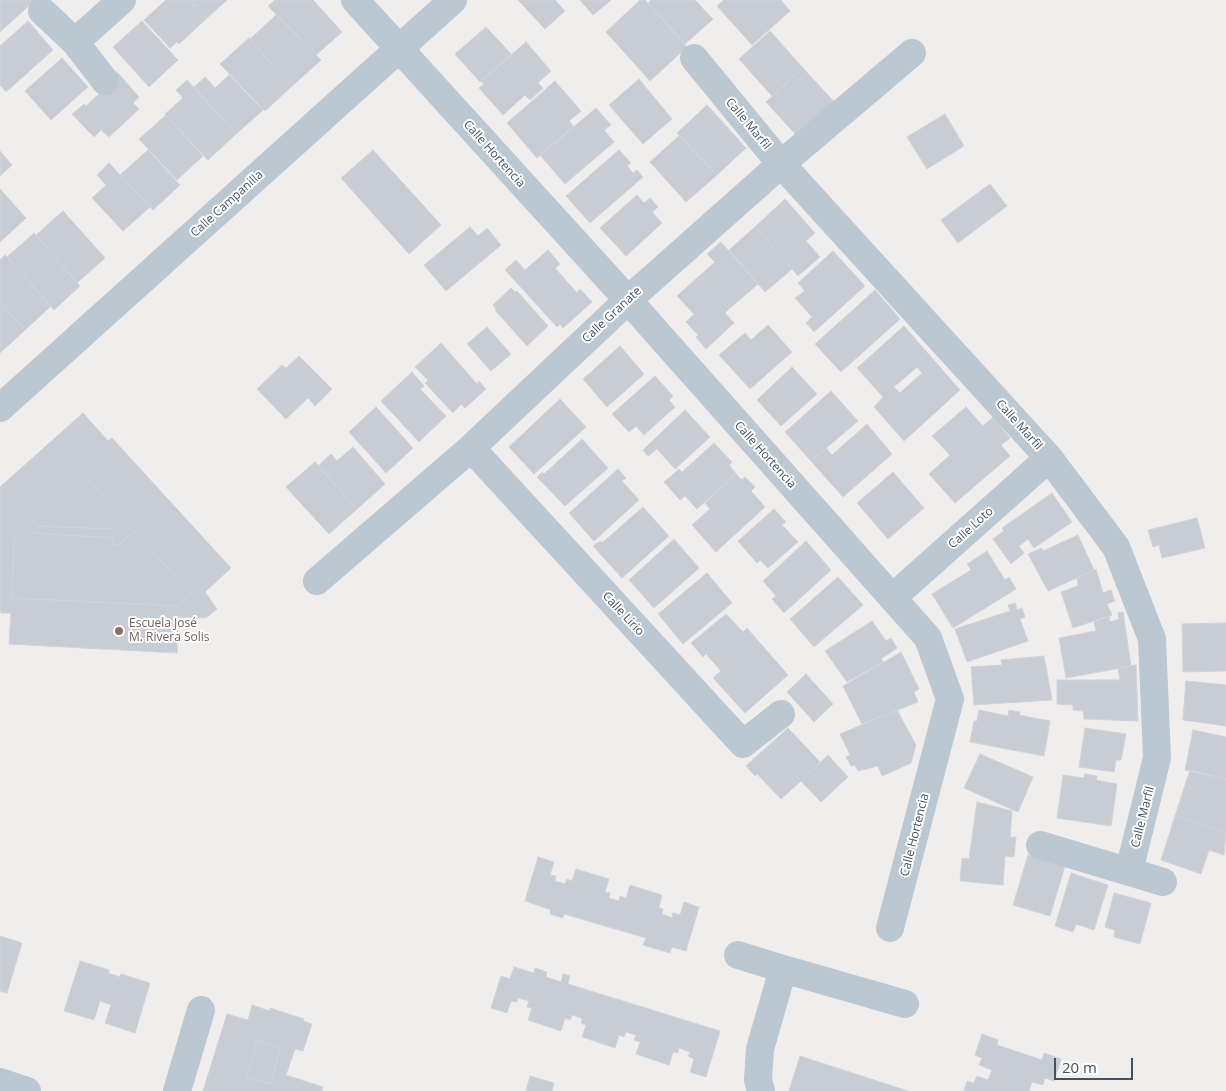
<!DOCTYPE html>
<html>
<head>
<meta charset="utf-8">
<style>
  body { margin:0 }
  #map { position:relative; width:1226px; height:1091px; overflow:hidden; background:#f0eded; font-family:"Open Sans",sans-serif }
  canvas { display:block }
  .scale { position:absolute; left:1054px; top:1058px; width:79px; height:22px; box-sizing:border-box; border:2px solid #43505d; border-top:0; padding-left:6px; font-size:15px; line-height:18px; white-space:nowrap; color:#43505d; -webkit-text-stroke:4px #fff; paint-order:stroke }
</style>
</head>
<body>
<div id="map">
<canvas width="1226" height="1091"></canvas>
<div class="scale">20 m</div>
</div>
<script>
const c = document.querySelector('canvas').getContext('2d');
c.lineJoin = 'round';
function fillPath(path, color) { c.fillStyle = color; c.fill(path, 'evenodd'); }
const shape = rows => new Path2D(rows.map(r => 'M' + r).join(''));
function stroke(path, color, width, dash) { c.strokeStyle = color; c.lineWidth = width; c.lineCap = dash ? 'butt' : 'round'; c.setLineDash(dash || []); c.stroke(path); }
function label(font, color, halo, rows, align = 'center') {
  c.font = font + ' "Open Sans",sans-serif'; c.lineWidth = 4; c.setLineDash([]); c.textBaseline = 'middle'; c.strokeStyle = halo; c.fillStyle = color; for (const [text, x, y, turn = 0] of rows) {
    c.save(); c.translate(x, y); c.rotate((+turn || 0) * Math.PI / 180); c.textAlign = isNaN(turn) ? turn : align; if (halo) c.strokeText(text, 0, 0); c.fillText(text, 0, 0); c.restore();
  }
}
const building = shape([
  [0,0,35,0,0,32,0,0],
  [166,0,189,0,206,19,179,44,177,42,170,48,144,20,166,0],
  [189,0,227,0,206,19,189,0],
  [275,0,313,0,342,32,316,55,268,6,275,0],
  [518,0,555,0,565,11,545,29,518,0],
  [580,0,611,0,593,15,580,0],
  [640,0,645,0,687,47,650,81,606,32,640,0],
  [651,0,695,0,713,19,685,44,648,3,651,0],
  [724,0,781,0,790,11,752,45,717,6,724,0],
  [276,15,321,60,291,87,250,39,276,15],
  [28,21,53,50,6,92,0,85,0,46,28,21],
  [142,21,178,60,149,87,113,47,142,21],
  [486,27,512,55,480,82,455,54,486,27],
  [770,31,803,68,772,96,739,59,770,31],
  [249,38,291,87,265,111,220,64,249,38],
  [526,42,551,71,538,83,543,88,530,100,525,95,503,115,479,88,484,84,481,81,526,42],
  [62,58,88,87,51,120,25,91,62,58],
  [803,68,837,105,800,139,766,102,803,68],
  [117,72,139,97,133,103,139,109,109,137,101,130,94,137,72,114,84,104,86,106,99,94,96,91,117,72],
  [229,75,263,110,236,134,194,87,205,77,215,88,229,75],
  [639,79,672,119,643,144,609,105,639,79],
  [187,80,236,134,208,160,165,114,183,98,176,90,187,80],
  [555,81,581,111,569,121,574,127,537,158,507,123,555,81],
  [707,105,746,148,717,175,677,133,707,105],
  [596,108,611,125,604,130,614,142,565,184,540,155,596,108],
  [945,114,964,146,927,169,907,137,945,114],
  [166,115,203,156,177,180,139,139,166,115],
  [679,136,717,175,686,202,650,162,679,136],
  [148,150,180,185,153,210,120,175,148,150],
  [373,150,441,225,409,254,341,178,373,150],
  [619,150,631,163,627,166,633,173,637,170,643,177,590,223,566,196,619,150],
  [0,151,12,165,0,176,0,151],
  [109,163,150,207,123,231,92,198,106,185,97,175,109,163],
  [990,184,1007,206,958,243,941,220,990,184],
  [0,189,26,218,0,242,0,189],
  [637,195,644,203,650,198,658,207,652,212,662,223,626,256,600,228,637,195],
  [785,199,815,233,806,241,820,257,798,276,755,227,785,199],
  [63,211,105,258,77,283,36,235,63,211],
  [470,227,478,236,487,228,501,245,446,291,424,265,470,227],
  [755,227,792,269,765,292,729,250,755,227],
  [34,233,80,286,54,310,7,257,34,233],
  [721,242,758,284,729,309,698,277,715,262,707,254,721,242],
  [548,250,560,264,555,268,577,293,580,289,592,302,563,328,560,324,557,327,505,270,516,260,525,270,548,250],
  [833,251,865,286,814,332,806,323,812,317,795,298,805,291,798,283,833,251],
  [5,255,51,306,25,330,0,302,0,260,5,255],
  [698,277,729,309,725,313,734,323,706,349,696,337,698,335,686,322,694,314,677,296,698,277],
  [511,288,515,292,517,291,548,326,527,346,495,310,496,309,493,305,511,288],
  [875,290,900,319,841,372,815,344,875,290],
  [0,302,25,330,0,353,0,302],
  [768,325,792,352,750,389,719,355,745,333,751,340,768,325],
  [904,326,960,390,904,441,874,407,883,397,857,368,904,326],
  [917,367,922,373,900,393,894,387,917,367],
  [487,327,511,354,491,371,467,344,487,327],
  [441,343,477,384,479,381,486,389,465,408,461,404,453,413,425,383,428,380,415,367,441,343],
  [620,346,644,374,607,407,583,379,620,346],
  [299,356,332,389,315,406,308,398,286,419,257,389,282,365,286,368,299,356],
  [792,367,817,394,781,426,757,400,792,367],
  [412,372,424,386,420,389,446,416,419,442,381,401,412,372],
  [655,376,673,396,669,400,675,407,644,435,636,426,629,432,612,414,655,376],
  [831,391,858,421,811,461,785,432,831,391],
  [560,399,586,427,534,474,509,447,560,399],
  [376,407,413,448,386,473,349,432,376,407],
  [966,407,983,426,993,417,1010,438,1001,445,1010,456,955,503,929,474,950,455,932,436,966,407],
  [685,410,710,437,675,469,657,449,648,456,643,450,685,410],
  [83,413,108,441,112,438,231,568,205,592,217,609,206,618,178,617,177,653,9,644,11,613,1,613,0,608,0,487,83,413],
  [84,475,123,519,113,529,37,526,32,521,84,475],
  [27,526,33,533,113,538,113,545,118,545,134,531,191,594,179,606,12,598,14,539,27,526],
  [867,424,892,454,843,497,811,461,826,448,832,455,867,424],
  [582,439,608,468,565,506,537,477,542,472,544,474,582,439],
  [714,443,732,462,729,465,736,474,697,509,685,496,680,500,664,482,679,469,682,472,714,443],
  [353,447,385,484,357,509,318,466,331,454,337,461,353,447],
  [315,462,357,509,329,534,286,487,315,462],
  [618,469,626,478,622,481,639,500,594,541,569,513,618,469],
  [893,472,924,508,888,539,857,503,893,472],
  [736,474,742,480,745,477,755,487,751,491,765,507,716,552,692,525,710,509,705,503,736,474],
  [84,475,123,519,113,529,37,526,32,521,84,475],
  [1052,493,1072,522,1034,548,1028,539,1019,546,1024,553,1011,564,993,539,1004,531,1002,528,1052,493],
  [643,507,669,536,622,578,593,546,600,541,602,543,643,507],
  [774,509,786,522,782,525,798,542,768,568,760,560,757,563,738,541,774,509],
  [1197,518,1205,548,1162,558,1159,545,1153,547,1148,530,1197,518],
  [27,526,33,533,113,538,113,545,118,545,134,531,191,594,179,606,12,598,14,539,27,526],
  [1078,535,1094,570,1048,591,1028,554,1042,548,1043,551,1078,535],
  [674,539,699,568,654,608,629,580,674,539],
  [806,541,831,570,784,613,772,599,776,596,763,581,806,541],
  [987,551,1005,580,1009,577,1016,589,953,628,932,594,971,570,967,564,987,551],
  [1096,569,1103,593,1111,590,1115,601,1107,604,1112,615,1073,628,1061,592,1078,586,1077,578,1096,569],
  [707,573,732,603,683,644,658,614,707,573],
  [838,577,863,605,814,647,790,619,838,577],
  [1015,603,1017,610,1022,608,1025,617,1020,619,1028,641,967,662,955,629,1010,611,1008,605,1015,603],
  [1123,612,1131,666,1066,678,1059,638,1096,631,1094,622,1109,616,1110,622,1119,619,1118,613,1123,612],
  [726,614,743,632,747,628,788,675,745,713,713,678,721,671,706,654,703,657,691,643,726,614],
  [872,621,886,641,891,638,897,648,881,659,883,662,847,682,825,651,872,621],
  [1226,623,1226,671,1183,672,1182,624,1226,623],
  [901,652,919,689,914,692,918,702,862,724,843,686,901,652],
  [1044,656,1052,700,974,705,971,667,1002,665,1001,660,1044,656],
  [1136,665,1138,721,1084,719,1083,711,1073,710,1073,705,1057,704,1057,680,1120,680,1118,668,1136,665],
  [806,674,833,704,814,722,787,692,806,674],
  [1186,681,1226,685,1226,726,1183,720,1186,681],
  [897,710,916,745,911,763,882,776,878,766,858,771,855,765,851,766,846,757,850,755,840,734,897,710],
  [979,710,1008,716,1009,710,1020,712,1019,715,1050,721,1044,756,970,742,974,721,977,721,979,710],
  [788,728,820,762,801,781,768,746,788,728],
  [1085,728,1126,734,1121,760,1116,760,1114,772,1079,767,1085,728],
  [1193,730,1226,737,1226,779,1185,770,1193,730],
  [768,746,801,781,781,799,757,774,755,776,746,766,768,746],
  [980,754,1033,777,1018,812,964,788,980,754],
  [828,755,848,777,821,802,801,781,828,755],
  [1190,770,1226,779,1226,833,1175,816,1190,770],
  [1085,774,1097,776,1096,780,1117,784,1111,826,1057,818,1063,775,1084,778,1085,774],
  [977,802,1012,811,1010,837,1016,837,1014,857,1005,856,1003,885,960,881,962,858,969,859,977,802],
  [1175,816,1226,833,1224,855,1209,850,1201,874,1161,860,1175,816],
  [1028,855,1065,866,1050,916,1013,905,1028,855],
  [538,857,554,862,550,875,556,876,555,881,565,884,567,879,572,881,576,869,609,879,605,892,610,893,609,898,619,901,620,896,626,898,630,885,662,895,659,908,663,909,662,914,672,918,673,913,680,915,684,902,699,907,686,951,672,947,670,953,643,945,646,938,564,914,563,918,550,914,551,910,525,901,538,857],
  [1071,873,1108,885,1094,930,1076,924,1073,932,1055,926,1071,873],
  [1114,893,1151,903,1140,944,1114,937,1115,930,1105,927,1114,893],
  [0,936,22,943,7,993,0,991,0,936],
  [80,961,109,970,108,973,120,977,121,974,150,983,135,1033,105,1023,111,1005,100,1001,94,1020,64,1011,80,961],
  [514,967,534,973,535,968,547,972,546,977,561,982,563,974,570,976,568,984,720,1031,706,1077,690,1072,694,1059,688,1056,690,1052,679,1048,678,1053,673,1052,669,1065,636,1054,640,1042,634,1040,636,1035,626,1032,624,1037,619,1035,615,1048,582,1037,586,1025,581,1023,582,1018,572,1015,570,1020,565,1018,561,1031,528,1020,532,1008,527,1007,529,1001,518,998,517,1002,511,1001,507,1013,491,1008,501,976,510,979,514,967],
  [252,1005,270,1011,270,1008,304,1019,303,1021,312,1024,303,1051,295,1049,286,1075,323,1087,322,1091,203,1091,227,1014,248,1020,252,1005],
  [257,1041,280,1047,271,1084,247,1077,257,1041],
  [982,1034,998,1040,997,1045,1042,1060,1044,1053,1061,1059,1054,1081,1045,1078,1043,1085,1032,1082,1029,1091,964,1091,967,1081,974,1083,977,1076,988,1080,992,1070,979,1065,982,1058,975,1055,982,1034],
  [257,1041,280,1047,271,1084,247,1077,257,1041],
  [800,1056,908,1091,789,1091,800,1056],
  [530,1076,554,1083,552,1091,526,1091,530,1076]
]);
fillPath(building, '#c8ccd4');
stroke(building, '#d0d3da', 1);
stroke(shape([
  [355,0,628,300,928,638,950,699,890,928],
  [42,11,75,42,105,81],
  [75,42,122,0],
  [694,58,781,164,1049,458,1116,547,1152,639,1157,758,1129,871],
  [0,408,453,0],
  [471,448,743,744,781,714],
  [317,581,471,448,628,300,781,164,912,53],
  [892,598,1049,458],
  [1040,845,1163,882],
  [738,955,783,969],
  [0,1082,27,1091],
  [177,1091,201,1010],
  [761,1091,758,1080,760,1049,783,969,905,1004]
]), '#bbc7d1', 28);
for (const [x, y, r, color] of [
  [119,631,5,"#8d6e63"]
]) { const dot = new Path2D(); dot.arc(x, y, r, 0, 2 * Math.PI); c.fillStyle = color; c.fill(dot); stroke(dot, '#fff', 2); }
label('12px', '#43505d', '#fff', [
  ["Calle Marfil",748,124,50],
  ["Calle Hortencia",494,154,48],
  ["Calle Campanilla",227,204,-42],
  ["Calle Granate",612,315,-43],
  ["Calle Marfil",1019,425,48],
  ["Calle Hortencia",765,455,48],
  ["Calle Loto",971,528,-42],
  ["Calle Lirio",623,614,47],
  ["Calle Marfil",1143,817,-76],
  ["Calle Hortencia",915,835,-76]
]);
label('12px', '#785e54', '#fff', [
  ["Escuela José",129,624],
  ["M. Rivera Solis",129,638]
], 'left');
</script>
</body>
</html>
